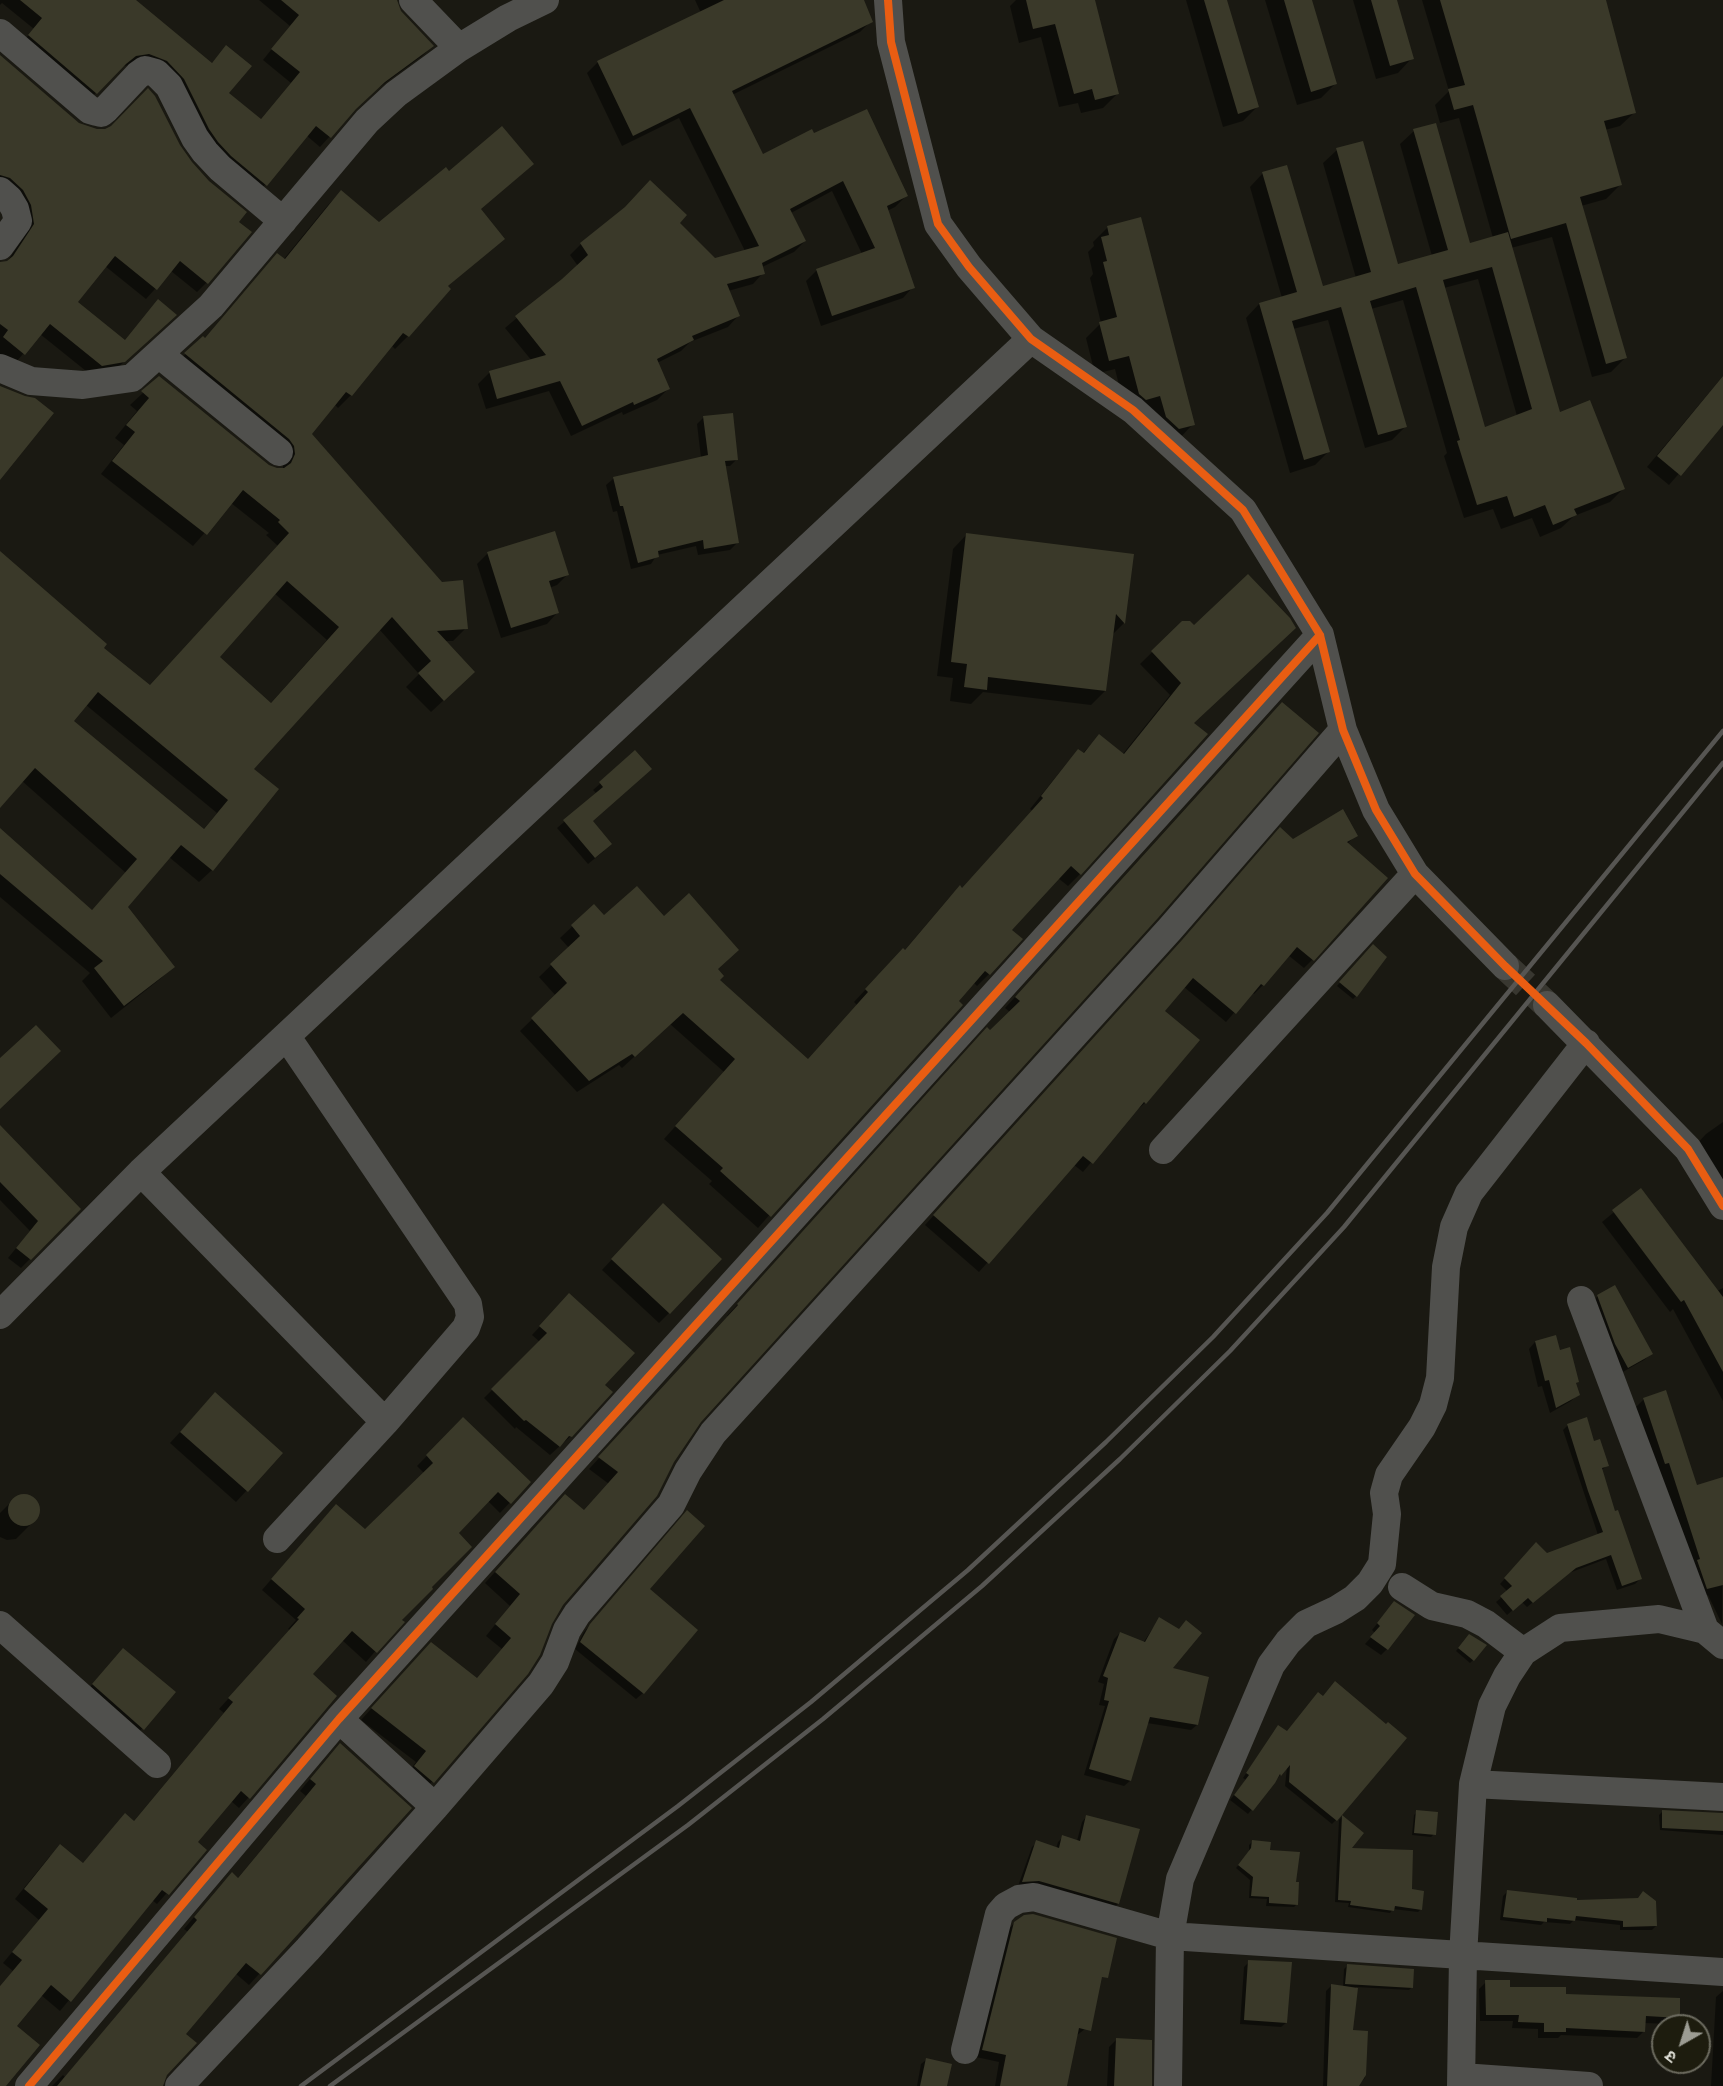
<!DOCTYPE html>
<html>
<head>
<meta charset="utf-8">
<style>
  body { margin:0 }
  #map { position:relative; width:1723px; height:2086px; overflow:hidden; background:#1a1912; font-family:Raleway,"Noto Sans Devanagari",sans-serif }
  canvas { display:block }
  .north { position:absolute; left:1651px; top:2014px; width:60px; height:60px; box-sizing:border-box; background:#1d1c0e; border:2px solid #6c6b5f; border-radius:50%; rotate:219deg; font-size:16px; font-weight:700; line-height:24px; text-align:center; color:#e2e2d9 }
  .north::after { content:''; display:block; margin:auto; width:21px; height:27px; background:#9c9c93; clip-path:polygon(50% 0,100% 100%,50% 72%,0 100%) }
</style>
</head>
<body>
<div id="map">
<canvas width="1723" height="2086"></canvas>
<div class="north">उ</div>
</div>
<script>
const c = document.querySelector('canvas').getContext('2d');
c.lineJoin = 'round';
function fillPath(path, color) { c.fillStyle = color; c.fill(path, 'evenodd'); }
const shape = rows => new Path2D(rows.map(r => 'M' + r).join(''));
function stroke(path, color, width, dash) { c.strokeStyle = color; c.lineWidth = width; c.lineCap = dash ? 'butt' : 'round'; c.setLineDash(dash || []); c.stroke(path); }
fillPath(shape([
  [0,0,133,0,211,64,226,47,227,93,260,120,291,83,263,60,290,26,259,0,396,0,399,12,432,46,422,56,373,92,352,112,320,147,307,136,256,195,138,63,124,66,116,72,86,103,19,46,34,29,2,3,0,5],
  [695,0,862,0,871,21,860,32,732,95,763,156,814,135,906,196,895,207,887,211,913,287,903,298,821,326,806,281,817,270,862,254,832,191,791,213,805,241,794,252,762,267,763,273,753,284,728,291,738,316,728,327,690,342,681,351,657,363,668,389,657,400,623,415,622,412,571,436,549,391,486,409,478,384,489,373,532,361,505,328,578,266,570,255,581,244,678,223,714,260,745,251,679,118,622,146,587,73,598,62,701,13],
  [1016,0,1093,0,1118,93,1103,108,1081,113,1078,103,1059,107,1041,37,1019,43,1010,6],
  [1186,0,1226,0,1257,107,1243,121,1223,127],
  [1265,0,1310,0,1335,84,1321,98,1297,105],
  [1353,0,1395,0,1412,58,1398,73,1376,79],
  [1422,0,1605,0,1635,112,1620,126,1605,130,1620,185,1606,199,1581,206,1625,358,1611,372,1592,377,1552,237,1511,248,1559,414,1623,489,1610,502,1574,516,1561,528,1540,537,1532,518,1501,529,1493,509,1464,518,1444,456,1447,453,1403,300,1371,309,1405,427,1392,440,1365,448,1328,320,1293,329,1328,452,1315,465,1290,473,1246,318,1259,304,1282,298,1250,187,1263,173,1321,288,1356,278,1323,163,1337,150,1397,266,1432,256,1400,144,1414,131,1469,245,1493,238,1459,118,1440,123,1435,105,1449,91],
  [1478,279,1517,416,1484,429,1444,288],
  [0,57,78,124,93,129,179,146,237,222,207,282,197,292,171,271,146,299,105,266,76,302,124,341,165,324,113,372,91,375,40,334,11,368,0,365,0,264,7,262,25,235,0,188],
  [341,192,379,224,479,210,503,239,447,287,449,289,408,336,395,349,391,345,351,395,338,408,334,404,310,434,466,628,453,641,444,641,461,684,431,712,406,687,419,674,379,629,252,769,212,870,199,882,169,857,126,907,173,967,160,979,111,1018,82,981,90,973,0,897,0,830,91,911,126,873,22,781,0,806,0,553,102,648,150,687,278,546,266,535,269,533,231,503,193,546,101,474,124,445,115,438,137,411,130,405,159,378,268,466,277,470,283,469,283,460,173,366,203,338,204,339,283,260,328,205],
  [274,593,327,640,270,704,217,657],
  [86,705,217,813,203,830,72,722],
  [1108,227,1193,424,1179,439,1125,409,1115,369,1095,374,1086,338,1101,323,1090,278,1093,274,1088,252,1094,246,1093,242],
  [1723,376,1723,423,1669,485,1647,467],
  [704,417,737,459,730,466,724,466,737,543,730,550,698,555,696,546,657,555,651,564,631,569,617,511,613,512,606,485,613,479,701,458,697,424],
  [967,534,1132,555,1124,623,1112,635,1105,691,1091,705,983,692,971,704,950,701,953,678,937,676,953,549],
  [488,553,567,575,557,585,549,588,557,613,547,624,501,638,477,564],
  [1183,622,1192,723,1206,734,1080,874,1068,886,1058,878,1010,930,989,974,977,986,973,982,758,1228,709,1184,712,1181,664,1139,724,1072,670,1024,622,1068,619,1065,577,1092,520,1031,556,996,539,977,569,948,560,938,594,906,604,917,716,970,718,980,808,1060,857,1005,854,1002,891,962,904,951,948,899,960,887,962,889,1033,811,1030,809,1067,763,1079,751,1082,754,1099,736,1122,755,1170,695,1140,664],
  [1271,714,700,1421,562,1604,527,1673,422,1793,405,1777,416,1762,361,1720,420,1655,476,1680,502,1649,486,1636,510,1606,485,1583,554,1507,583,1512,609,1484,589,1469,729,1317,727,1316,977,1040,990,1032,1010,1012,1005,1008],
  [635,753,591,821,604,851,588,864,557,828,597,794,593,790],
  [1356,835,1347,844,1312,960,1304,968,1288,955,1263,985,1254,994,1252,992,1226,1022,1184,987,1163,1011,1145,1103,1136,1111,1135,1110,1083,1172,1074,1165,979,1272,925,1225,1174,951,1293,841],
  [1373,946,1356,996,1353,999,1337,986],
  [1723,1122,1723,1187,1694,1147,1706,1134],
  [0,1127,79,1209,21,1268,8,1258,30,1231,0,1200],
  [1641,1190,1717,1291,1723,1288,1723,1401,1673,1309,1670,1312,1602,1222],
  [652,1216,669,1313,659,1323,602,1270],
  [1598,1296,1651,1354,1644,1360,1621,1373,1591,1303],
  [561,1304,603,1385,571,1436,550,1455,516,1427,515,1429,484,1398,540,1342,532,1335],
  [1535,1342,1559,1351,1578,1382,1575,1384,1578,1394,1571,1401,1550,1413,1542,1386,1538,1387,1529,1349],
  [1644,1399,1697,1487,1723,1478,1722,1624,1708,1595,1698,1597,1634,1409],
  [205,1405,281,1453,236,1502,170,1443],
  [463,1419,529,1482,500,1513,488,1501,457,1533,430,1587,366,1662,342,1640,311,1674,249,1797,239,1808,231,1801,196,1842,205,1850,157,1904,152,1900,60,2011,41,1995,15,2026,4,2086,0,2086,0,1986,13,1971,3,1963,39,1920,15,1899,50,1856,82,1864,133,1822,224,1713,219,1709,290,1630,288,1629,296,1620,262,1590,326,1516,366,1531,424,1473,417,1466],
  [1568,1425,1593,1442,1607,1465,1601,1471,1614,1513,1640,1579,1635,1584,1617,1590,1606,1559,1569,1573,1527,1607,1522,1602,1507,1615,1496,1602,1508,1592,1500,1584,1531,1550,1547,1555,1598,1535,1563,1430],
  [25,1495,34,1499,39,1508,37,1518,16,1539,7,1540,0,1537,0,1513,15,1498],
  [681,1519,647,1589,643,1693,636,1699,575,1649,584,1632],
  [1388,1610,1387,1649,1381,1655,1365,1644,1375,1633,1372,1630],
  [1159,1619,1170,1669,1197,1725,1191,1730,1147,1723,1130,1781,1124,1786,1084,1775,1105,1706,1099,1705,1104,1684,1098,1682,1114,1639,1120,1633,1143,1643],
  [1466,1639,1473,1660,1470,1663,1456,1651],
  [123,1650,173,1693,132,1740,82,1696],
  [1386,1726,1336,1820,1332,1824,1285,1786,1287,1767,1248,1814,1230,1800,1246,1780,1243,1778,1274,1731,1286,1732],
  [329,1756,410,1808,249,1985,235,1973,184,2034,162,2086,52,2086,63,2075,65,2077,188,1932,184,1929,221,1885,232,1874,237,1879,306,1796,300,1791],
  [1417,1812,1434,1834,1431,1837,1412,1835,1414,1815],
  [1662,1812,1723,1814,1723,1835,1660,1830,1659,1815],
  [1086,1817,1118,1904,1113,1908,1018,1886,1032,1847,1037,1842,1056,1849,1058,1842,1063,1837,1077,1841,1082,1822],
  [1342,1817,1349,1849,1410,1891,1421,1909,1418,1912,1393,1909,1390,1913,1348,1907,1349,1903,1335,1902,1339,1820],
  [1252,1842,1269,1852,1295,1883,1297,1904,1294,1907,1266,1906,1267,1899,1249,1898,1250,1880,1236,1868,1249,1853,1249,1845],
  [1507,1892,1656,1926,1652,1930,1620,1930,1620,1925,1574,1920,1570,1924,1544,1922,1541,1925,1500,1920,1503,1896],
  [1017,1920,1104,1963,1085,2029,1076,2036,1066,2086,995,2086,999,2062,976,2057,1007,1931],
  [1249,1962,1286,2023,1281,2027,1240,2024,1244,1967],
  [1347,1966,1412,1987,1409,1990,1356,1987,1351,2032,1367,2032,1365,2078,1360,2083,1344,2086,1323,2086,1326,1991,1331,1986,1343,1987,1344,1969],
  [1486,1982,1509,1988,1564,1995,1678,2017,1671,2024,1644,2023,1644,2031,1637,2038,1561,2035,1558,2038,1538,2038,1538,2029,1512,2028,1513,2021,1480,2021,1479,1989],
  [1723,1991,1723,2086,1711,2086,1716,1997],
  [1116,2040,1151,2086,1107,2086,1109,2047],
  [926,2060,946,2086,917,2086,921,2064]
]), '#0007');
fillPath(shape([
  [20,0,136,0,212,63,226,45,252,66,229,93,261,119,300,72,271,49,299,15,281,0,397,0,401,11,434,46,385,82,356,109,331,138,316,126,267,186,231,156,218,142,209,129,184,79,167,61,149,54,136,56,126,64,97,94,28,35,42,18],
  [724,0,864,0,873,22,732,91,763,154,812,129,814,133,867,109,908,196,887,206,915,288,832,316,816,269,875,248,843,181,790,209,806,241,762,263,765,274,727,284,740,316,692,336,694,340,657,359,670,389,634,405,633,402,582,426,560,381,497,399,489,371,546,355,515,316,562,279,588,255,580,243,625,207,650,180,687,215,680,223,715,258,759,246,690,108,633,136,597,61],
  [1026,0,1095,0,1119,94,1095,100,1092,89,1074,94,1055,24,1033,29],
  [1204,0,1227,0,1259,107,1238,114],
  [1284,0,1312,0,1337,84,1311,92],
  [1371,0,1397,0,1414,59,1390,66],
  [1440,0,1606,0,1636,113,1604,121,1622,185,1580,197,1627,358,1606,364,1566,223,1511,239,1473,105,1454,110,1448,89,1465,85],
  [0,55,79,123,97,129,105,129,111,126,148,88,155,96,180,145,192,162,209,181,247,212,239,222,252,232,208,284,180,261,157,290,115,256,78,302,125,340,158,299,177,315,125,362,102,366,50,324,25,355,3,337,8,330,0,324,0,262,7,261,13,256,34,224,31,205,23,190,10,178,0,175],
  [1436,123,1470,243,1508,232,1560,412,1590,400,1625,489,1574,509,1577,515,1553,525,1545,505,1514,517,1507,496,1477,505,1457,441,1460,440,1416,287,1370,301,1407,427,1378,435,1341,307,1292,321,1330,452,1304,460,1259,303,1297,292,1262,172,1287,165,1323,286,1371,272,1336,148,1363,141,1398,264,1448,250,1413,129],
  [1492,267,1532,409,1485,427,1443,280],
  [502,126,534,164,481,209,505,239,448,286,451,289,409,337,403,333,352,396,346,392,312,434,442,582,463,580,468,629,437,631,475,672,444,701,418,673,431,661,392,617,254,769,279,789,213,871,181,845,128,907,175,967,124,1006,94,968,103,961,0,874,0,828,92,910,137,859,35,768,0,808,0,551,107,644,104,648,150,685,289,533,278,522,280,520,243,490,207,535,112,461,135,432,126,425,149,398,141,391,159,376,269,465,277,468,284,468,291,463,295,454,294,446,289,439,184,353,203,336,205,338,277,253,285,259,341,190,379,222,446,167,449,171],
  [287,581,339,627,271,703,220,657],
  [98,692,228,800,204,829,74,721],
  [1141,217,1195,425,1179,429,1166,417,1160,396,1146,400,1139,394,1129,356,1109,361,1099,322,1117,317,1103,262,1107,261,1101,237,1109,235,1107,226],
  [1723,376,1723,425,1681,476,1657,456],
  [0,386,25,396,35,398,54,413,0,480],
  [733,413,738,460,725,461,739,543,704,549,703,540,658,551,659,557,638,563,623,506,620,506,613,477,708,455,703,416],
  [555,531,569,575,549,581,559,613,511,628,487,552],
  [966,533,1134,554,1125,624,1116,614,1106,691,988,677,987,690,964,687,967,664,951,662],
  [1248,574,1290,618,1296,628,1194,723,1208,734,1081,875,1071,866,1012,930,1023,939,990,975,985,971,959,1001,963,1005,771,1217,720,1171,723,1168,675,1126,735,1059,683,1013,635,1057,632,1054,589,1081,531,1018,567,983,550,964,580,936,571,925,594,904,604,915,637,886,664,916,689,893,739,950,718,969,724,976,720,980,808,1059,868,992,865,989,903,948,905,950,960,885,962,888,1043,798,1041,796,1078,749,1084,753,1099,734,1124,754,1181,683,1151,651,1182,621,1190,621,1194,625],
  [1282,702,1319,733,1158,918,701,1422,674,1462,657,1496,563,1605,552,1624,540,1655,528,1674,434,1783,414,1766,426,1751,371,1708,431,1642,477,1678,511,1638,495,1624,520,1594,495,1572,565,1494,584,1510,618,1472,598,1457,738,1305,737,1304,987,1027,990,1030,1020,1001,1015,997],
  [635,750,652,769,593,821,612,844,595,858,563,820,603,787,599,782],
  [1343,809,1358,836,1347,842,1388,878,1314,961,1297,947,1264,986,1261,984,1236,1014,1193,978,1165,1011,1200,1040,1146,1104,1144,1102,1093,1164,1083,1156,989,1264,933,1215,1182,940,1280,827,1293,839],
  [1373,944,1387,957,1357,997,1339,982],
  [36,1025,61,1051,0,1109,0,1058],
  [0,1125,81,1209,31,1260,16,1248,38,1221,0,1182],
  [1641,1188,1723,1297,1723,1372,1684,1300,1681,1302,1612,1210],
  [663,1203,722,1259,670,1314,611,1259],
  [1615,1285,1653,1354,1628,1368,1615,1344,1597,1295],
  [569,1293,635,1353,605,1385,613,1392,572,1437,569,1436,560,1447,526,1420,524,1421,491,1389,547,1333,539,1326],
  [1556,1335,1560,1350,1570,1347,1579,1382,1576,1383,1580,1395,1556,1408,1549,1380,1545,1381,1535,1341],
  [1666,1390,1697,1485,1723,1477,1723,1585,1707,1589,1697,1560,1700,1559,1669,1463,1665,1464,1643,1398],
  [215,1392,283,1453,248,1492,180,1432],
  [463,1417,531,1482,511,1504,498,1492,459,1533,472,1547,432,1587,433,1589,402,1620,405,1622,377,1653,352,1631,313,1674,337,1696,250,1799,241,1791,198,1842,207,1850,169,1895,162,1890,71,2002,51,1985,17,2026,40,2045,6,2086,0,2086,0,1986,22,1960,12,1952,48,1909,24,1889,60,1844,83,1863,125,1813,134,1821,233,1702,228,1698,299,1619,297,1618,305,1609,271,1579,336,1504,365,1529,433,1463,426,1455],
  [1587,1417,1594,1441,1600,1439,1609,1466,1602,1468,1615,1511,1618,1510,1642,1579,1622,1586,1611,1555,1576,1568,1533,1603,1528,1598,1513,1611,1500,1596,1512,1586,1504,1578,1536,1542,1547,1553,1603,1532,1588,1491,1567,1424],
  '8 1510a16 16 0 1 1 32 0a16 16 0 1 1-32 0Z',
  [687,1510,705,1526,650,1589,698,1630,644,1694,580,1642,590,1624],
  [1394,1601,1415,1615,1388,1650,1370,1637,1380,1626,1377,1623],
  [1159,1617,1179,1629,1186,1620,1202,1633,1173,1668,1209,1677,1198,1725,1150,1717,1131,1781,1089,1769,1109,1701,1104,1700,1108,1678,1103,1676,1120,1632,1145,1642],
  [1469,1634,1487,1645,1474,1661,1458,1648],
  [123,1648,176,1692,144,1730,92,1684],
  [1335,1681,1386,1724,1388,1722,1407,1738,1337,1821,1289,1782,1290,1765,1281,1776,1280,1774,1275,1783,1253,1811,1234,1795,1249,1775,1246,1773,1278,1725,1287,1731,1318,1692,1323,1696],
  [340,1743,412,1808,261,1975,246,1963,186,2034,197,2043,167,2075,163,2086,57,2086,197,1920,194,1917,232,1872,238,1878,316,1784,310,1779],
  [1416,1810,1438,1812,1436,1835,1414,1833],
  [1662,1810,1723,1813,1723,1831,1662,1828],
  [1086,1815,1140,1829,1119,1904,1039,1881,1022,1882,1036,1840,1059,1848,1062,1835,1080,1841],
  [1342,1815,1364,1833,1352,1848,1413,1850,1412,1889,1424,1891,1422,1910,1395,1906,1394,1911,1350,1905,1351,1901,1338,1900],
  [1252,1840,1271,1842,1270,1850,1300,1852,1296,1882,1299,1882,1298,1905,1269,1903,1269,1897,1251,1896,1253,1877,1238,1865,1251,1848],
  [1507,1890,1577,1898,1577,1900,1638,1898,1643,1891,1656,1901,1657,1926,1623,1927,1623,1921,1576,1916,1575,1921,1547,1918,1547,1922,1503,1917],
  [1033,1914,1117,1938,1108,1978,1102,1977,1091,2031,1079,2028,1067,2086,1000,2086,1006,2055,982,2050,1014,1922,1024,1915],
  [1248,1960,1292,1962,1287,2023,1244,2020],
  [1347,1964,1414,1969,1413,1988,1345,1984],
  [1485,1980,1510,1980,1510,1987,1566,1987,1566,1994,1680,1998,1680,2018,1646,2016,1645,2032,1566,2028,1566,2032,1544,2032,1544,2023,1518,2022,1519,2015,1486,2015],
  [1331,1984,1358,1988,1353,2030,1368,2031,1366,2075,1359,2086,1327,2086],
  [1116,2038,1152,2040,1152,2086,1114,2086],
  [926,2058,952,2064,947,2086,920,2086]
]), '#3a3929');
stroke(shape([
  [1505,966,1547,1005]
]), '#383730', 28, [28, 14]);
stroke(shape([
  [413,0,459,48],
  [888,0,891,42,938,224,969,267,1031,339,1133,410,1243,510,1320,635,1343,730,1376,810,1415,874,1505,966],
  [0,33,90,110,97,112,101,113,106,109,138,75,145,70,156,73,169,86,195,138,205,152,220,168,283,221],
  [0,191,9,199,15,209,18,221,0,246],
  [160,355,279,452],
  [0,368,31,381,83,385,132,378,211,306,367,121,396,94,459,48,508,18,545,0],
  [1547,1005,1688,1149,1723,1206],
  [1163,1150,1415,874],
  [141,1172,385,1422],
  [1581,1300,1705,1630],
  [0,1315,141,1172,1031,339],
  [277,1539,385,1422,466,1328,470,1317,468,1304,287,1037],
  [1402,1587,1432,1606,1467,1614,1486,1624,1523,1652],
  [0,1625,157,1764],
  [339,1719,435,1807],
  [1473,1784,1723,1797],
  [965,2050,999,1914,1006,1906,1019,1899,1034,1897,1170,1936,1723,1972],
  [1462,2077,1589,2086],
  [29,2086,339,1719,1320,635],
  [179,2086,308,1949,435,1807,541,1684,555,1662,567,1630,577,1614,671,1505,688,1471,713,1433,1170,929,1343,730],
  [1168,2086,1170,1936,1180,1879,1271,1665,1288,1642,1306,1624,1336,1610,1355,1598,1370,1583,1382,1564,1387,1514,1384,1493,1389,1475,1422,1427,1433,1405,1440,1378,1446,1267,1454,1227,1469,1193,1586,1043],
  [1461,2086,1463,1956,1473,1784,1492,1706,1507,1676,1523,1652,1560,1628,1659,1619,1705,1630,1723,1645]
]), '#50504d', 28);
stroke(shape([
  [301,2086,678,1806,811,1702,968,1570,1106,1442,1213,1337,1327,1213,1723,731],
  [330,2086,688,1825,823,1719,982,1586,1120,1459,1230,1351,1344,1227,1723,763]
]), '#565552', 4.5);
stroke(shape([
  [888,0,891,42,938,224,969,267,1031,339,1133,410,1243,510,1320,635,1343,730,1376,810,1415,874,1505,966,1586,1043,1688,1149,1723,1206],
  [29,2086,339,1719,1320,635]
]), '#e95d12', 8);
</script>
</body>
</html>
